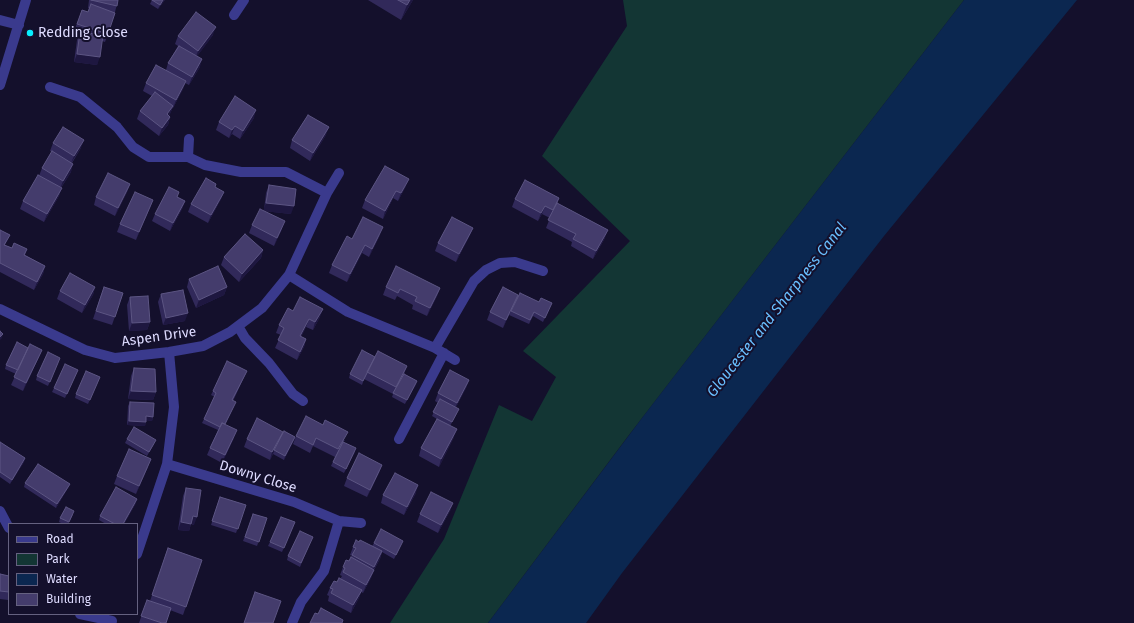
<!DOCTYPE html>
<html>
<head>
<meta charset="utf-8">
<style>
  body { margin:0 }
  #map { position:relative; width:1134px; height:623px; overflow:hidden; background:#14102c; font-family:"Fira Sans",sans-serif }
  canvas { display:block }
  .legend { position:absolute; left:8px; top:523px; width:130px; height:92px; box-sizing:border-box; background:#14102c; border:1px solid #656180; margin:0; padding:5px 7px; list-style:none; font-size:12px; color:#dedbff }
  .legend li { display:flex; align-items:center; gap:8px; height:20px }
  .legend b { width:20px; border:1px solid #656180 }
</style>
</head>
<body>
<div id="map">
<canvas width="1134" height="623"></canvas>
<ul class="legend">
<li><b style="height:5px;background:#3a3a8d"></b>Road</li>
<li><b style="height:11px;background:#133634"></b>Park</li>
<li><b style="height:11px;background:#0b2750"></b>Water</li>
<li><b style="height:11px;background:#443c6c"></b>Building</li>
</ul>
</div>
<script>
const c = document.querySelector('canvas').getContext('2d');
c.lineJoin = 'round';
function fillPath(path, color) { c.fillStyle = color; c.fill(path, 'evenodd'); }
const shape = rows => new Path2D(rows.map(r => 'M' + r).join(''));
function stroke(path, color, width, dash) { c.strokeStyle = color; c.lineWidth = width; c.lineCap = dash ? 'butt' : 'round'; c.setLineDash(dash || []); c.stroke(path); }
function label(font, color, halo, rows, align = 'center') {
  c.font = font + ' "Fira Sans",sans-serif'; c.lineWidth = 4; c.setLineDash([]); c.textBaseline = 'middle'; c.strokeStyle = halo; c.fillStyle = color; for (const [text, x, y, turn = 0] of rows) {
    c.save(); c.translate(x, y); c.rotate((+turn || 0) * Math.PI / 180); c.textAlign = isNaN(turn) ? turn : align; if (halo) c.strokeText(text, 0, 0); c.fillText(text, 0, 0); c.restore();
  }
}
fillPath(shape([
  [623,0,964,0,629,435,488,623,390,623,444,539,499,405,532,421,556,377,523,351,630,241,542,156,627,26]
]), '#133634');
fillPath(shape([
  [964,0,1077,0,884,236,622,573,586,623,488,623,642,418]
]), '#0b2750');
stroke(shape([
  [234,15,244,0],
  [0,20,19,25],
  [0,85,26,0],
  [50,87,80,97,117,127,133,147,149,157,188,157,205,165,241,172,286,172,327,193],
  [188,157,189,139],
  [289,275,348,312,435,348,455,360],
  [0,309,85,350,115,358,169,352,203,346,230,332,262,308,289,275,327,193,339,173],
  [238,326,245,338,269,363,293,394,303,401],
  [435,348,474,281,486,270,500,263,515,262,543,271],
  [399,439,444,353],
  [167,464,294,502,339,521,361,523],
  [0,511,9,528],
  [137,554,167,464,174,407,169,352],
  [80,614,112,621],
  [292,623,301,602,324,571,339,521]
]), '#3a3a8d', 10);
fillPath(shape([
  [89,0,118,0,115,12,115,13,105,42,102,41,97,65,74,62,77,40,79,33,74,31,82,10,88,12,89,8,88,8],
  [152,0,165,0,158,9,150,4],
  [368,0,413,0,401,20],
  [213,35,197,56,200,67,189,85,185,83,183,89,173,108,173,107,169,116,170,117,168,125,159,136,137,119,140,111,152,96,143,91,146,83,166,70,168,63,178,46,175,44,178,36],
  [254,118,240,139,232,134,229,138,216,130,219,122],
  [326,135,310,161,290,148,292,140],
  [53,143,81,148,72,163,71,172,61,188,59,196,44,222,20,209,23,201,39,176,42,168,52,152,50,151],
  [130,184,127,192,115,216,94,205,96,197],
  [216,184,215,187,224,192,221,199,208,223,188,212,191,204],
  [269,185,291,214,264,211,282,229,274,246,249,233,252,225,264,210,266,193],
  [406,186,398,201,393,198,383,219,362,208,365,200],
  [178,197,185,201,182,209,170,231,152,221,155,214],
  [559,198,557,205,605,238,593,259,571,246,572,242,546,228,550,218,542,214,538,221,512,207,515,199],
  [153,200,136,240,117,232,120,224],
  [473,228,470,235,456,262,435,251,438,243],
  [0,230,10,235,5,245,12,248,27,249,25,255,45,266,43,274,34,290,0,272],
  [380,235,369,257,362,253,347,282,329,273,332,265,352,239],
  [263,250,261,258,239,282,221,265,224,257],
  [189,279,227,287,224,295,196,308,187,287],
  [95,287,93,295,82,313,57,299,60,291],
  [386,287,440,288,437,296,427,316,412,309,413,305,397,296,395,300,383,295],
  [123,293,112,325,93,319,101,295],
  [161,294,185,321,163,325,158,302],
  [518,295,550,307,543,322,533,316,529,324,509,315,503,328,487,320,490,312],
  [130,297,150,322,147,330,129,331,127,305],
  [293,311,320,317,313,330,306,327,301,337,306,339,304,347,297,360,275,348,281,335,276,333,279,325],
  [28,348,42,350,39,357,23,391,11,385,16,374,5,369,6,365],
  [375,357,407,366,404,374,417,381,405,404,392,397,393,394,364,379,362,385,349,378,350,374],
  [60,358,48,386,36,380,37,376],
  [134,368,156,392,153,400,128,399,131,376],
  [78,370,65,398,52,392,54,388],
  [247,371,233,401,234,406,225,425,234,438,222,463,207,455,210,448,218,430,202,423,215,397,211,395,213,391],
  [100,377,88,404,75,398,76,394],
  [469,380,466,388,456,407,457,413,450,426,454,437,439,467,419,456,421,448,437,419,432,416,438,403,435,401,438,393],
  [130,402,153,417,152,421,146,420,145,426,127,425,128,406],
  [283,432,295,437,284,460,273,454,270,460,244,447,247,439],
  [296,436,345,440,343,442,355,452,344,473,331,466,335,457,313,446,310,453,293,444],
  [127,439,154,444,147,456,125,443],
  [0,442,25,458,24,462,10,484,0,477],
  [382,465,379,473,367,497,344,486,347,478],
  [148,467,136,494,114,484,117,476],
  [25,483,70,484,68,488,56,508,24,487],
  [186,488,194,525,191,524,189,531,178,530,183,496],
  [416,493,404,515,381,503,383,495],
  [220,497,246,505,236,533,211,525],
  [136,503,124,524,106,524,99,520,100,516],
  [453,503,450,511,438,533,417,522,420,514],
  [253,514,267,518,257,546,243,541],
  [73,515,68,524,63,524,59,522,60,518],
  [295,522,282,552,268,546,270,542],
  [311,541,300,567,287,560,288,556],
  [359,542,372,546,374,543,401,545,394,559,382,552,380,559,374,570,371,578,363,593,361,592,359,598,351,613,328,601,329,596,327,595,330,588,340,579,342,576,340,575,343,567,349,561,351,557,352,556,350,555,353,547],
  [168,548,202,560,183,615,170,610,166,623,139,623,147,600,150,601],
  [0,574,9,576,9,597,8,600,0,599]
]), '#31295a');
fillPath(shape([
  [163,0,165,0,158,9,160,5],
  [410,0,413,0,401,20,407,5],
  [216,27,213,35,195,59,198,51],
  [77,54,100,57,97,65,74,62],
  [202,59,200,67,189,85,192,77],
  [186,81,183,89,173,108,176,100],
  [173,106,170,114,164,122,167,114],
  [256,110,254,118,240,139,243,131],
  [170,117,168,125,159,136,162,128],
  [235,126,232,134,229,138,232,130],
  [329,127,326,135,310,161,313,153],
  [84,140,81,148,71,163,74,156],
  [73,164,71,172,60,189,63,181],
  [409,179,406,186,398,201,401,193],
  [130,184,127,192,115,216,118,208],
  [62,188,59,196,44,222,47,214],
  [396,191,393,198,383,219,385,211],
  [224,192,221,199,208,223,211,215],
  [559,198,556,206,550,218,553,210],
  [153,200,150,208,136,240,139,232],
  [185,201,182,209,170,231,173,223],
  [266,203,294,206,291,214,263,211],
  [545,206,542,214,538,221,541,213],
  [285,221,282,229,274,246,277,238],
  [383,227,380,235,369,257,372,249],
  [473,228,470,235,456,262,459,254],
  [608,230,605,238,593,259,596,251],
  [365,245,362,253,347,282,350,274],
  [263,250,261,258,239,282,242,274],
  [45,266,43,274,34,290,37,282],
  [95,287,93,295,82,313,85,305],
  [227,287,224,295,196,308,199,300],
  [440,288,437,296,427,316,430,308],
  [518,295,509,315,503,328,506,320],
  [323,309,320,317,313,330,315,322],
  [188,313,185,321,163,325,166,318],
  [309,319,306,327,297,344,300,336],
  [150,322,147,330,129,331,132,323],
  [3,334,2,338,0,340,0,337],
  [306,339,304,347,297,360,300,352],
  [42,350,39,357,23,391,26,383],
  [469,380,466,388,454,411,457,403],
  [417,381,416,385,405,404,407,400],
  [131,391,156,392,153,400,128,399],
  [146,416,153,417,152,421,145,420],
  [129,421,146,422,145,426,127,425],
  [457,429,454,437,439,467,441,459],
  [237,430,234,438,222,463,225,455],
  [283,432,273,454,270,460,272,452],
  [295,437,294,441,284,460,285,456],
  [356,448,355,452,344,473,346,469],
  [25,458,24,462,10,484,12,480],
  [151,459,148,467,136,494,139,486],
  [382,465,379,473,367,497,370,490],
  [70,484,68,488,56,508,57,504],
  [418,485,416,493,404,515,407,507],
  [137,499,136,503,124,524,123,524],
  [453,503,450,511,438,533,441,525],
  [193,516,197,517,194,525,191,524,189,531,178,530,181,522],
  [382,551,380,559,371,574,374,567],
  [374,570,371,578,363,593,366,585],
  [362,590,359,598,351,613,353,605]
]), '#1e1740');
const building = shape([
  [91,0,118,0,117,6,91,0],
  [152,0,163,0,160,5,152,0],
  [398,0,410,0,407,5,398,0],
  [91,4,115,13,108,34,77,24,82,10,88,12,91,4],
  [196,12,216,27,198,51,178,36,196,12],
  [80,32,103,35,100,57,77,54,80,32],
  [179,46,202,59,192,77,168,63,179,46],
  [156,65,186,81,176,100,146,83,156,65],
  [155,92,173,106,167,114,170,117,162,128,140,111,155,92],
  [235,96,256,110,243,131,235,126,232,130,219,122,235,96],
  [308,115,329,127,313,153,292,140,308,115],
  [63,127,84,140,74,156,53,143,63,127],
  [52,151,73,164,63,181,42,168,52,151],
  [385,166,409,179,401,193,396,191,385,211,365,200,385,166],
  [108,173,130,184,118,208,96,197,108,173],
  [38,175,62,188,47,214,23,201,38,175],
  [206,178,216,184,215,187,224,192,211,215,191,204,206,178],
  [525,180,559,198,553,210,545,206,541,213,515,199,525,180],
  [269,185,296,189,294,206,266,203,269,185],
  [169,187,179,192,177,197,185,201,173,223,155,214,169,187],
  [135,192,153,200,139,232,120,224,135,192],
  [557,203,608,230,596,251,573,239,576,234,548,220,557,203],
  [260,209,285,221,277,238,252,225,260,209],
  [363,217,383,227,372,249,365,245,350,274,332,265,347,236,352,239,363,217],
  [452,217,473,228,459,254,438,243,452,217],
  [0,230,10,235,4,245,12,248,14,243,27,249,24,255,45,266,37,282,0,263,0,230],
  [245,234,263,250,242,274,224,257,245,234],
  [218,266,227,287,199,300,189,279,218,266],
  [396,266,440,288,430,308,415,301,417,297,400,289,398,293,386,287,396,266],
  [70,273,95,287,85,305,60,291,70,273],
  [104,287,123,293,115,317,96,311,104,287],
  [503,287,518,295,506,320,490,312,503,287],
  [183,290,188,313,166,318,161,294,183,290],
  [520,293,539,302,541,298,552,303,545,318,534,312,530,320,511,311,520,293],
  [148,296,150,322,132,323,130,297,148,296],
  [300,297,323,309,315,322,309,319,300,336,306,339,300,352,278,340,284,328,279,325,288,308,293,311,300,297],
  [0,331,3,334,0,337,0,331],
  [17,342,28,348,18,370,6,365,17,342],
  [30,344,42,350,26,383,14,377,30,344],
  [362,350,375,357,363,381,350,374,362,350],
  [378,351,407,366,396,387,367,372,378,351],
  [48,352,60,358,50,382,37,376,48,352],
  [227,361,247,371,232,400,236,402,225,424,222,423,220,427,204,419,216,393,213,391,227,361],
  [65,364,78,370,67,394,54,388,65,364],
  [134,368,155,369,156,392,131,391,134,368],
  [450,370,469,380,457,403,438,393,450,370],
  [86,371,100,377,90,400,76,394,86,371],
  [404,374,417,381,407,400,393,393,404,374],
  [440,399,459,409,452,422,433,412,440,399],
  [130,402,154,403,153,417,146,416,146,422,129,421,130,402],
  [306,416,323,425,325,420,348,432,338,449,316,438,313,445,296,436,306,416],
  [257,418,283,432,272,452,247,439,257,418],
  [437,419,457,429,441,459,421,448,437,419],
  [222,423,237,430,225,455,210,448,222,423],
  [134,427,156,440,149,452,127,439,134,427],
  [284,431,295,437,285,456,274,450,284,431],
  [0,442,25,458,12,480,0,472,0,442],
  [343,442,356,448,346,469,333,462,343,442],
  [129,449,151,459,139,486,117,476,129,449],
  [359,453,382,465,370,490,347,478,359,453],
  [38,464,70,484,57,504,25,483,38,464],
  [395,473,418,485,407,507,383,495,395,473],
  [116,487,137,499,123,524,115,524,100,516,116,487],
  [186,488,201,490,197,517,193,516,191,524,181,522,186,488],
  [431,492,453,503,441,525,420,514,431,492],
  [220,497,246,505,238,529,212,521,220,497],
  [66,507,74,511,69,522,60,518,66,507],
  [253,514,267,518,259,542,245,537,253,514],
  [281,517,295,522,284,548,270,542,281,517],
  [381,529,403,541,396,555,374,543,381,529],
  [300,531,313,537,301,563,288,556,300,531],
  [356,540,359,542,360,540,382,551,374,567,352,555,356,548,353,547,356,540],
  [168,548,202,560,186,607,152,595,168,548],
  [351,557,374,570,366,585,343,572,345,568,343,567,346,560,349,561,351,557],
  [0,574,9,576,9,592,0,591,0,574],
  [339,578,362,590,353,605,331,593,333,589,330,588,334,581,337,582,339,578],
  [255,592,281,601,273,623,244,623,255,592],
  [147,600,171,608,166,623,162,623,141,616,147,600],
  [321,608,343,620,342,623,310,623,315,613,318,614,321,608]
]);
fillPath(building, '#443c6c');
stroke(building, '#5c5583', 1);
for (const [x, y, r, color] of [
  [30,33,4,"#07efff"]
]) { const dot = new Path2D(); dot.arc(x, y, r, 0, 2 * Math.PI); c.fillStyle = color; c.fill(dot); stroke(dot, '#14102c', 1.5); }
label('14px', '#dedbff', '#14102c', [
  ["Redding Close",38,33]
], 'left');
label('14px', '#dedbff', '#14102c', [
  ["Aspen Drive",159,337,-8],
  ["Downy Close",258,477,17]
]);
label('italic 15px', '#69bfff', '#14102c', [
  ["Gloucester and Sharpness Canal",777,310,-52]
]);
</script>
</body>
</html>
